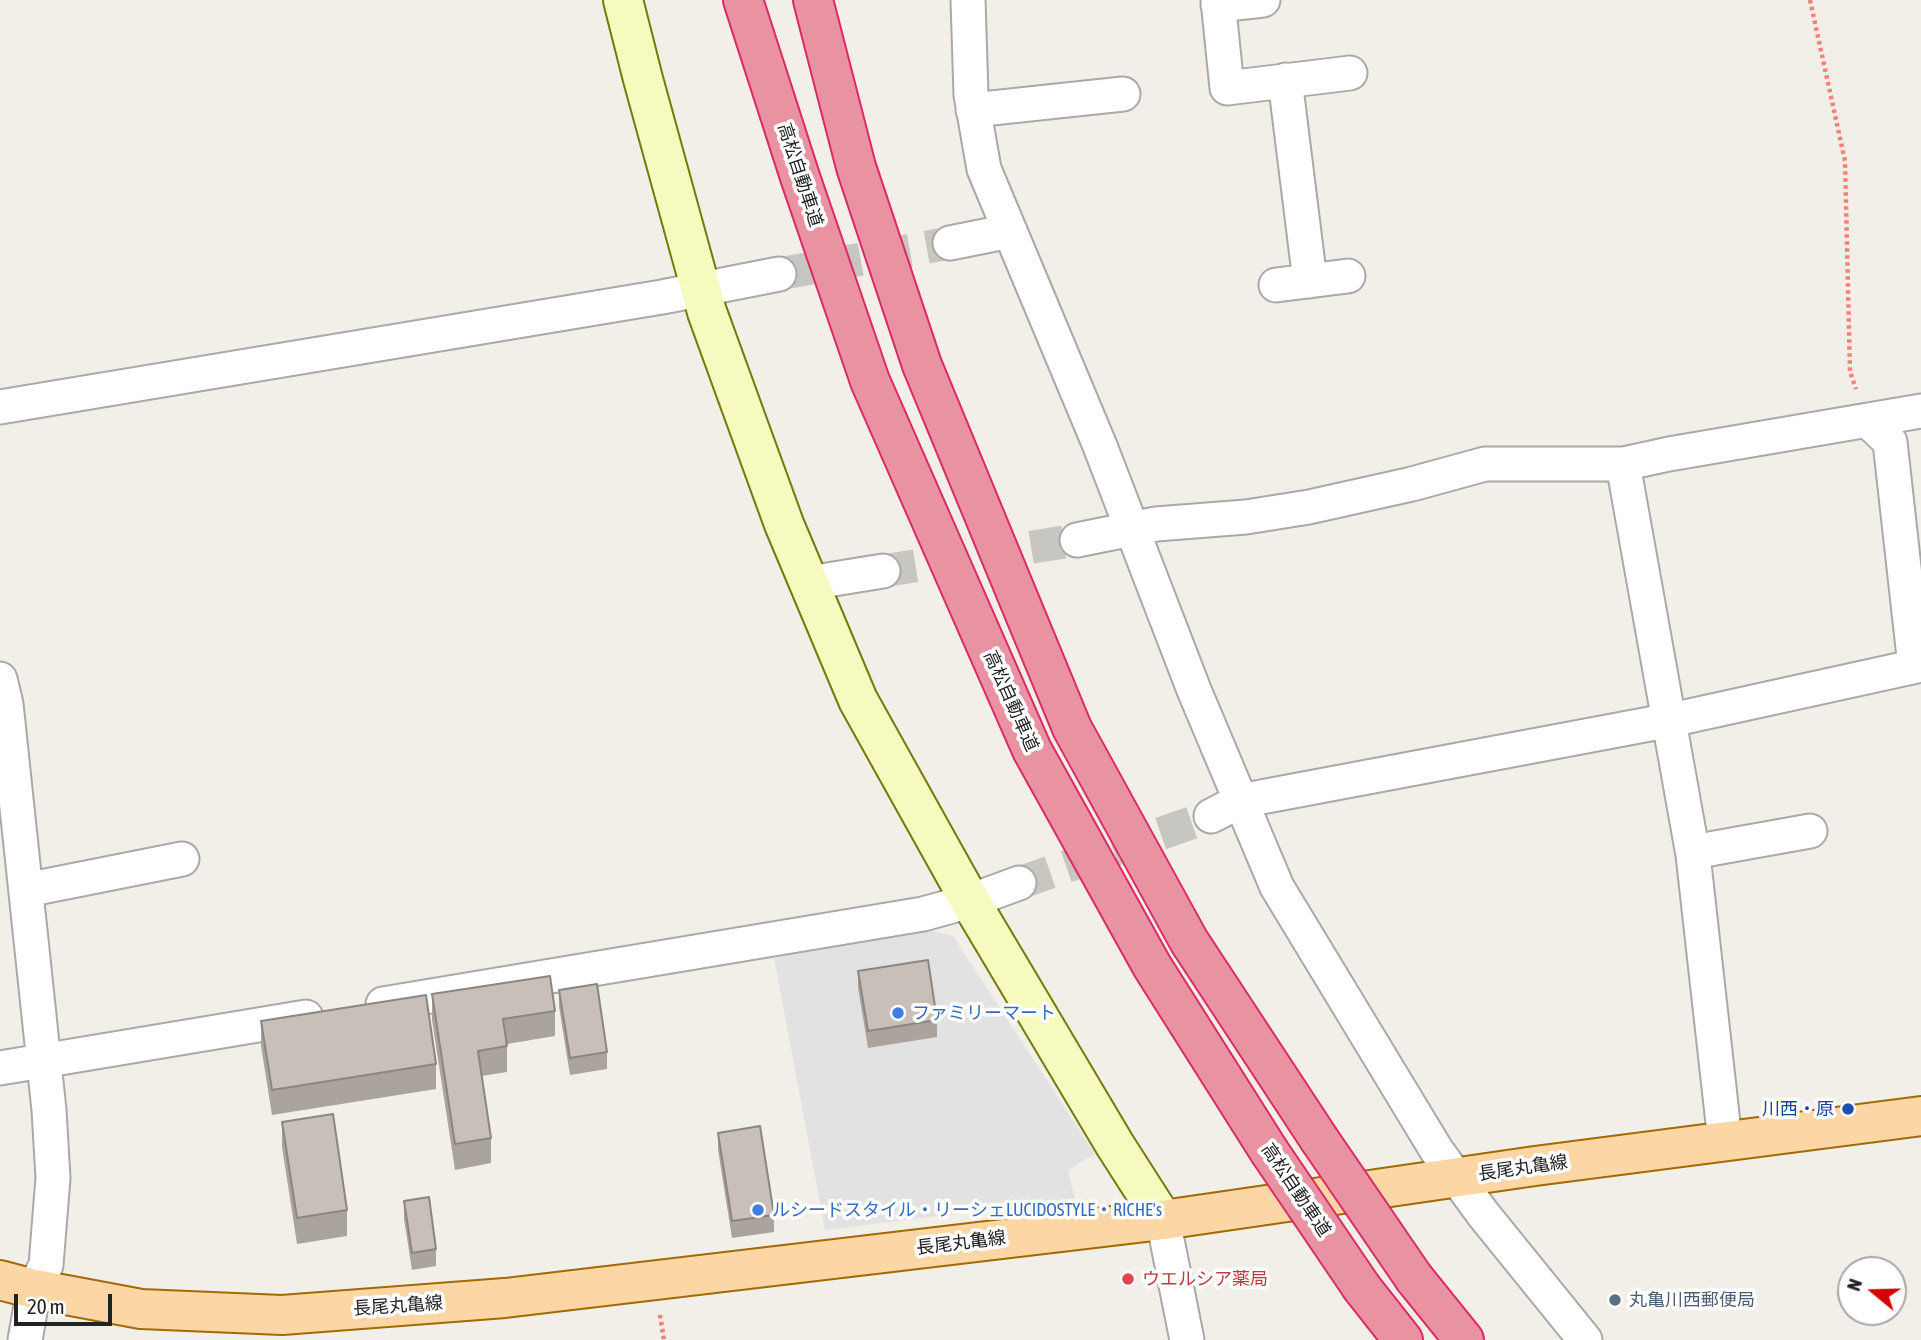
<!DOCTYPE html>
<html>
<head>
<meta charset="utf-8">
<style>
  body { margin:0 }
  #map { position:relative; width:1921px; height:1340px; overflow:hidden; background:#f2efe9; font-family:"Asap Condensed",sans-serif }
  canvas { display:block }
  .north { position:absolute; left:1837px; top:1256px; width:70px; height:70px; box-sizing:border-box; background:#fff; border:2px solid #a7a7a7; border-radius:50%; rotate:289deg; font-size:19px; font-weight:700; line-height:28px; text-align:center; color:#222 }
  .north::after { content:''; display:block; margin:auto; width:24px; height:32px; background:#d40000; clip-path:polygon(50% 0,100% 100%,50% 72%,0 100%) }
  .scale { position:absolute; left:14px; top:1294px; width:98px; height:32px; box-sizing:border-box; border:4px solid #222; border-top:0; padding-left:9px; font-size:21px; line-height:24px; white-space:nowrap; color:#222; -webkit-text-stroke:5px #fff; paint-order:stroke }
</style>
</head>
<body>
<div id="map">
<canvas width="1921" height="1340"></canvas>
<div class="north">N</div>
<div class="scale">20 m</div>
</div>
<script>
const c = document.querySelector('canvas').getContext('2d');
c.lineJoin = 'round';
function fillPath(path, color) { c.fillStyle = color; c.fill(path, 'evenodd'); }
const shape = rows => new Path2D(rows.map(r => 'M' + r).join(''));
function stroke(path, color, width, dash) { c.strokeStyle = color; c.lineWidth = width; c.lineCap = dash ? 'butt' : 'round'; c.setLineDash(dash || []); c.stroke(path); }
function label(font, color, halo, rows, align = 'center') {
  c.font = font + ' "Asap Condensed","Noto Sans JP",sans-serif'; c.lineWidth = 7; c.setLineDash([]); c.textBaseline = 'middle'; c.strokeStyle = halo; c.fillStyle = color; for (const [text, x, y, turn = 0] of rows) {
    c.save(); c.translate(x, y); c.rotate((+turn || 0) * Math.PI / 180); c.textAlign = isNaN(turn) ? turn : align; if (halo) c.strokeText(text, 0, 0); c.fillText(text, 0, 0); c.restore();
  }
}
fillPath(shape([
  [929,930,953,936,1095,1154,1068,1170,1075,1199,825,1230,774,958]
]), '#e2e2e2');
stroke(shape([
  [779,274,950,243],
  [883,571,1077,540],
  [1019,883,1211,816]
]), '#c8c6c1', 33, [33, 17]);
const street = shape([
  [968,0,971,95,984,169,1100,446,1194,690,1277,887,1437,1151,1483,1214,1585,1340],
  [1218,0,1227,88,1350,73],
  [1218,5,1263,0],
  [1285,80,1310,281],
  [973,110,1123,94],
  [950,243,1010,231],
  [1276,285,1348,276],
  [0,407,662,297,779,274],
  [1867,420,1890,442,1915,666],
  [1077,540,1156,524,1246,517,1309,507,1412,484,1485,464,1623,464],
  [809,583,883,571],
  [0,679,6,704,49,1110,53,1178,46,1265,34,1289,25,1340],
  [1211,816,1240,801,1671,720,1921,665],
  [1693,852,1810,831],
  [26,890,182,859],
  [383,1004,923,914,970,901,1019,883],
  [0,1068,306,1017],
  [1725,1141,1693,855,1623,464,1669,454,1921,411],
  [1163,1220,1187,1340]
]);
const secondary = shape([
  [623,0,643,79,707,312,784,524,858,700,970,901,1115,1145,1163,1220]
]);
const primary = shape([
  [0,1280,34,1289,141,1309,282,1315,505,1298,1163,1220,1535,1166,1921,1116]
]);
const highway = shape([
  [743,0,800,177,870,381,1032,750,1152,966,1269,1151],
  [813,0,856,167,922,365,1072,728,1189,941,1319,1139],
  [1414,1278,1464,1340],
  [1362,1288,1403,1340]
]);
stroke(street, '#a9a9a9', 37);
stroke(secondary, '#707d05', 42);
stroke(primary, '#a06b00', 42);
stroke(highway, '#dc2a67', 42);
stroke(shape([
  [1810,0,1845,161,1850,372,1856,389],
  [660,1315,664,1340]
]), '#fa8072', 4.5, [3.5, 3.5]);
stroke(street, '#fff', 33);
stroke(secondary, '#f7fabf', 38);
stroke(primary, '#fcd6a4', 38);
stroke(highway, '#e892a2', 38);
const highwayBridge = shape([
  [1319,1139,1414,1278],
  [1269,1151,1362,1288]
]);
stroke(highwayBridge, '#dc2a67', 42, []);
stroke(highwayBridge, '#e892a2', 38);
fillPath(shape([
  [858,971,937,1020,937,1037,868,1048,858,988],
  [559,990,607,1052,607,1069,570,1075,559,1007],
  [432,994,555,1011,555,1036,507,1044,507,1072,482,1076,491,1138,491,1163,455,1170,432,1020],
  [261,1021,436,1064,436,1089,272,1115,261,1046],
  [282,1122,347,1210,347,1236,297,1244,282,1147],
  [718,1133,774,1215,774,1232,732,1238,718,1150],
  [404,1201,436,1249,436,1266,412,1270,404,1219]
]), '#aba49e');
const building = shape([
  [928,960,937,1020,868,1031,858,971,928,960],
  [550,976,555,1011,503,1019,507,1046,478,1051,491,1138,455,1144,432,994,550,976],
  [597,984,607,1052,570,1058,559,990,597,984],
  [426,995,436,1064,272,1090,261,1021,426,995],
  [333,1114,347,1210,297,1218,282,1122,333,1114],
  [760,1126,774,1215,732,1221,718,1133,760,1126],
  [429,1197,436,1249,412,1253,404,1201,429,1197]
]);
fillPath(building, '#c7bfb8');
stroke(building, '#8b8681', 2);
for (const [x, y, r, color] of [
  [898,1013,7,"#3f7fe0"],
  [1848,1109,7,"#1a4fb4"],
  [758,1210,7,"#3f7fe0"],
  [1128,1279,7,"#e0444e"],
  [1615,1300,7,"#5c6f8a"]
]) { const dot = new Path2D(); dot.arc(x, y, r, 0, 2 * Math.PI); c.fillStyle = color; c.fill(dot); stroke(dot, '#fff', 2.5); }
label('18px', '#222', '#fff', [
  ["高松自動車道",800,175,72],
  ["高松自動車道",1011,701,66],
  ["長尾丸亀線",1523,1168,-8],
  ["高松自動車道",1296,1190,56],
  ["長尾丸亀線",961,1243,-7],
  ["長尾丸亀線",398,1306,-4]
]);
label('18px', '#366cbe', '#fff', [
  ["ファミリーマート",912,1013],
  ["ルシードスタイル・リーシェLUCIDOSTYLE・RICHE's",772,1210]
], 'left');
label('18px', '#164399', '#fff', [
  ["川西・原",1834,1109]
], 'right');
label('18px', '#be3a42', '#fff', [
  ["ウエルシア薬局",1142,1279]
], 'left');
label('18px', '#4e5e75', '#fff', [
  ["丸亀川西郵便局",1629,1300]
], 'left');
</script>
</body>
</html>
